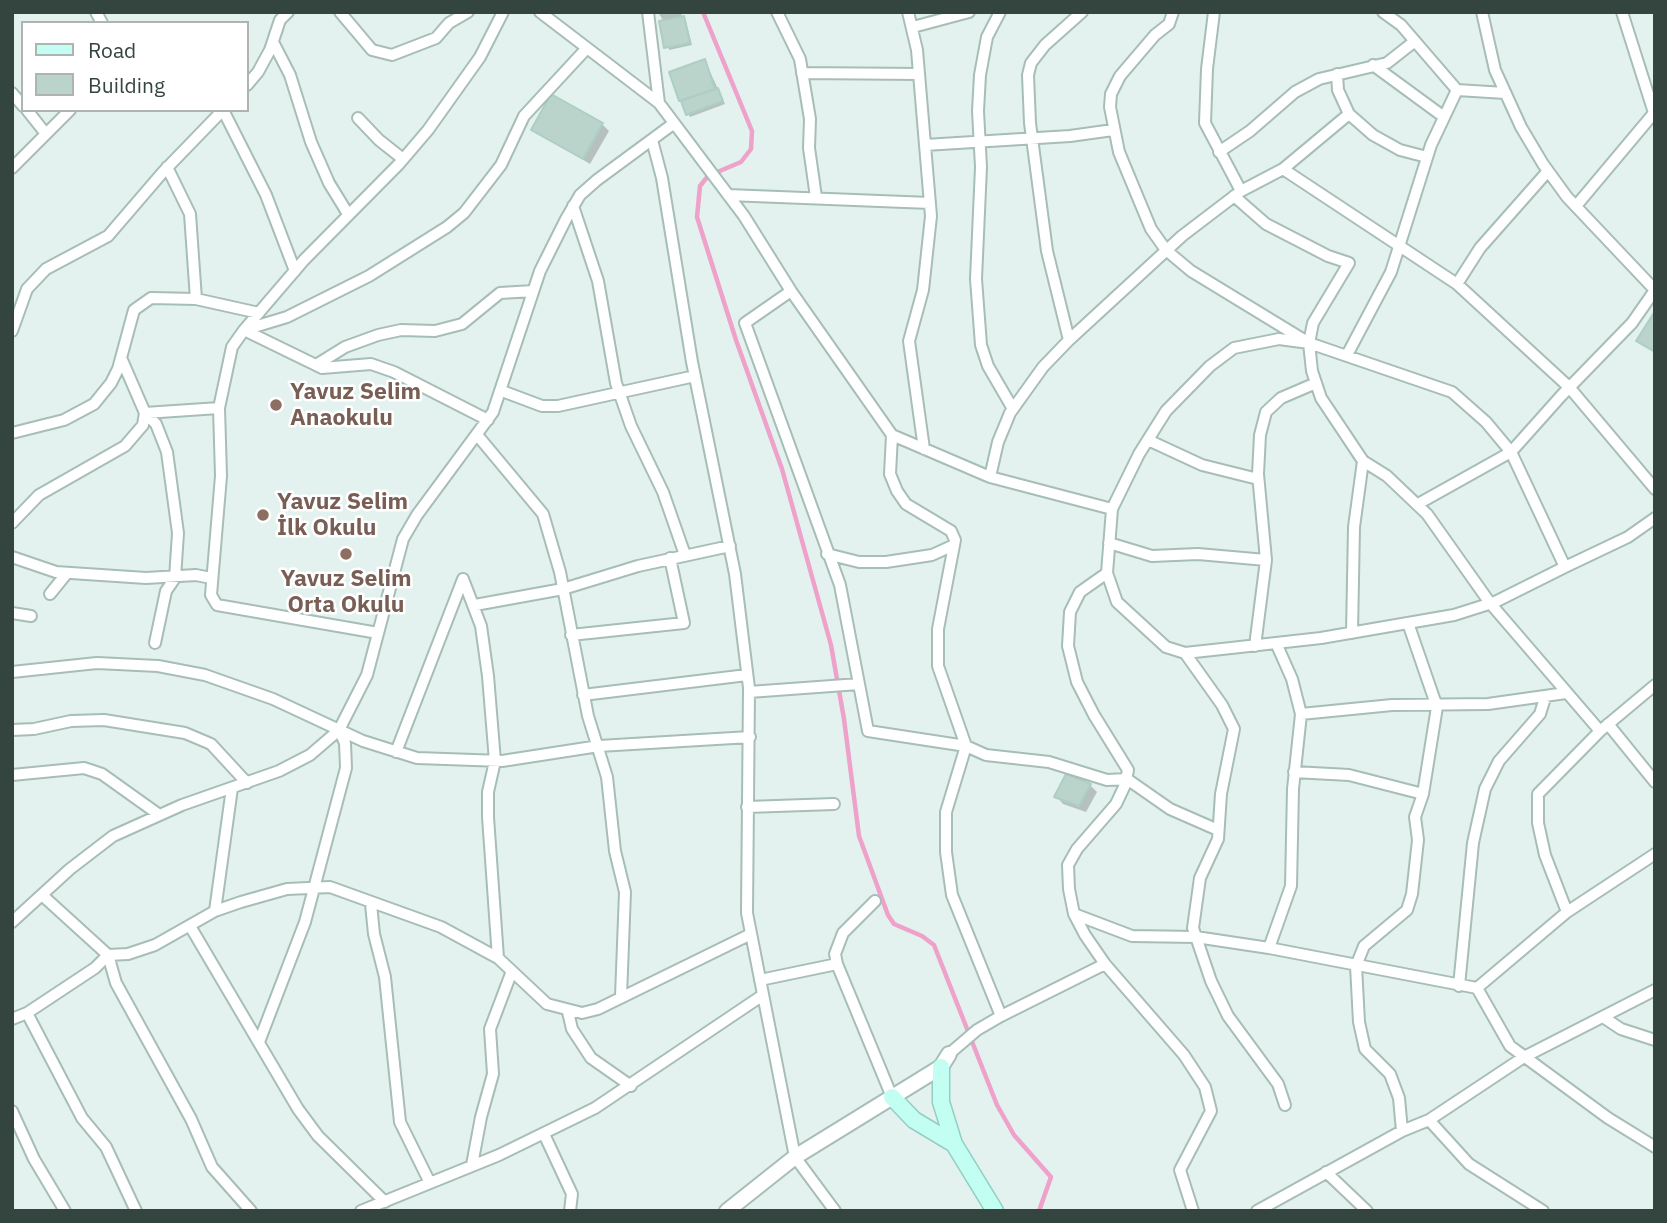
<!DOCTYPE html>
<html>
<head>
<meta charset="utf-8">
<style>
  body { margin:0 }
  #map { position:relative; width:1667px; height:1223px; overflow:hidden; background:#e4f2ef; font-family:"IBM Plex Sans",sans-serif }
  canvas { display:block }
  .frame { position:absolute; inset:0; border:14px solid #34443f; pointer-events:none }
  .legend { position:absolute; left:21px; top:21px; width:228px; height:91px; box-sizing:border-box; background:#fff; border:2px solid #aeb4b2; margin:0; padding:9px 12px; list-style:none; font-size:21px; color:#34443f }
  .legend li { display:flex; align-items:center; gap:14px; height:35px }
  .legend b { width:35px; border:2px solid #aeb4b2 }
</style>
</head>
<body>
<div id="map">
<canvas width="1667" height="1223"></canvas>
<div class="frame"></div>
<ul class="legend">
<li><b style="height:9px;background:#c3fef3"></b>Road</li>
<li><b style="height:19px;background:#bad3cb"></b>Building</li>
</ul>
</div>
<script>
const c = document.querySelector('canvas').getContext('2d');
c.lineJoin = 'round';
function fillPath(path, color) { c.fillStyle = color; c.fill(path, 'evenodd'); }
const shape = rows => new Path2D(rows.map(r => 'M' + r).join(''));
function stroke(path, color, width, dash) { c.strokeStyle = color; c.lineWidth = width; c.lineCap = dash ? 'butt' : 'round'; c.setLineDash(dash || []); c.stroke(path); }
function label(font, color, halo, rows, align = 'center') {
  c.font = font + ' "IBM Plex Sans",sans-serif'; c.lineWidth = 5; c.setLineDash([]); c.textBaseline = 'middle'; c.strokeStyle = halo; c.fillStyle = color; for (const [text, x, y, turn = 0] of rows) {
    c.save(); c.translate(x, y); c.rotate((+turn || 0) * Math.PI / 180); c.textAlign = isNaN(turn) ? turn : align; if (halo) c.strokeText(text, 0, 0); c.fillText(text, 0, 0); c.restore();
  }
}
fillPath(shape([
  [658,12,684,12,681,15,686,21,692,45,669,50,664,22],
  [705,61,725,104,690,117,680,100],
  [602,124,609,131,590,164,534,130],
  [1090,785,1097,792,1086,812,1063,804,1057,797]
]), '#0003');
stroke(shape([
  [703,12,752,131,751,149,741,162,708,176,700,186,697,217,736,340,782,469,831,645,844,719,859,836,888,915,894,924,922,936,934,945,997,1105,1014,1135,1051,1177,1039,1211]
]), '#eea1c9', 4.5);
const building = shape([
  [684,16,690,43,664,48,659,21,684,16],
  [705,59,715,89,679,101,669,72,705,59],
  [718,88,723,101,686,115,681,101,718,88],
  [551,94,603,123,583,159,531,130,551,94],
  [1655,311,1655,352,1636,341,1655,311],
  [1066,774,1091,784,1079,806,1054,797,1066,774]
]);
fillPath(building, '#bad3cb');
stroke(building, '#adcec3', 2);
const minor = shape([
  [96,12,102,23],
  [340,12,372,50,392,55,436,38,449,23,468,12],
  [540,12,659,103,744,216,791,291,892,435,990,477,1112,509],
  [648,12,659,103],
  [777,12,800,59,810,119,809,148,816,197],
  [908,12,917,50,931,216,923,290,909,341,924,449],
  [1000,12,987,37,980,75,978,111,981,167,976,279,981,345,988,366,1013,409],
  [1173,12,1169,24,1155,35,1120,76,1111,94,1110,107,1119,152,1151,229,1166,250,1191,271,1309,343,1312,371,1321,398,1363,461,1387,476,1427,514,1490,603,1600,731],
  [1214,12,1207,69,1205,123,1241,191],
  [1383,12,1401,25,1457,90,1505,93],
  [1482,12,1495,70,1521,127,1543,164,1567,197,1655,290],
  [1622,12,1655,116],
  [913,27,969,12],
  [273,42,290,75,311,142,329,183,348,214],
  [1373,65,1444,117],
  [802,73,919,74],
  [1337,74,1338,90,1349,114,1373,135,1400,150,1427,157],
  [247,85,258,72,270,50,280,20,288,12],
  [12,93,23,106],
  [223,110,266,195,295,271],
  [358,118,379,140,403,159],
  [46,134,70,110],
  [652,140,662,178,692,362,735,574,749,688,747,913,795,1157,835,1211],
  [925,145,1070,136,1113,130],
  [1219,152,1250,131,1295,92,1319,79,1387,63,1415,41],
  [167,167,190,214,196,299],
  [12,168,46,134,27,110],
  [1283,169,1457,284,1569,387,1655,489],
  [728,195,930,203],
  [1234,196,1266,224,1328,256,1349,263,1313,323,1309,343],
  [573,206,598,281,616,383,631,426,663,492,685,555],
  [1576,206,1654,113],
  [1457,284,1480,248,1548,171],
  [791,291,745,323,840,585,868,731,966,746,986,755,1049,762,1107,780,1127,779,1170,809,1218,830],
  [244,330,287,317,369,276,447,227,464,213,501,165,524,116,587,48],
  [244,330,322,368,371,364,394,372,488,420],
  [12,331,27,289,46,269,108,236,163,172,223,110],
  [1069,340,1047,251,1030,123,1028,75,1031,63,1045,45,1082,12],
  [1347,355,1391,272,1431,145,1457,90],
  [316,365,345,347,378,335,401,330,435,331,462,324,500,293,533,291],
  [502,391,542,406,558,406,695,376],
  [145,413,156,424,167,452,178,533,175,578,166,591,155,643],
  [145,413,219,408],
  [12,433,64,420,94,404,111,383,118,369,134,310,151,298,196,299,259,313],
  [892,435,890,474,897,491,906,504,951,531,955,540,938,629,938,666,966,746,946,812,946,852,952,895,1001,1016],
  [478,436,543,514,560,572,588,716,607,777,615,851,625,892,621,996],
  [1148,440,1202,465,1258,479],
  [990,477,998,442,1010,413,1043,367,1069,340,1182,236,1241,191,1283,169,1349,114],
  [1418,504,1511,452,1561,396,1632,323,1655,290],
  [12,523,39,495,125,446,143,425,145,413,122,360],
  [1109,543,1152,556,1198,554,1266,560],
  [827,554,859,562,886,562,932,555,954,545],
  [12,557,56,572,146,578,196,575,211,578],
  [1565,567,1511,452,1486,422,1452,392,1309,343,1279,339,1234,348,1210,366,1166,411,1139,454,1112,509,1107,573,1117,602,1166,647,1185,653,1222,649,1321,638,1454,615,1495,602,1565,567,1628,537,1655,518],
  [1107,573,1080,592,1070,612,1068,646,1077,682,1094,715,1128,770,1125,785,1116,804,1077,849,1068,865,1069,889,1074,914,1085,935,1105,964,1184,1055,1205,1087,1211,1111,1180,1170,1193,1211],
  [463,579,481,626,488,676,495,761,488,792,488,817,498,958],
  [50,594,67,573],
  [475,605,563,589,638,566,730,546],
  [12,613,31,616],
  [378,633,217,605,211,595,221,476,219,408,232,347,244,330,304,260,399,164,428,130,480,57,503,12],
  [1352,633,1354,527,1363,461],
  [571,635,684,623,670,558],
  [1255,646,1266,560,1258,474,1260,435,1266,412,1281,398,1316,383],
  [1185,653,1222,705,1234,729,1221,794,1218,839,1200,878,1193,928,1211,981,1228,1016,1278,1084,1285,1105],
  [12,672,97,663,158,666,205,675,273,699,363,741,417,758,502,761,599,746,750,737],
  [749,692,859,684],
  [583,695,747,675],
  [1301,714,1392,705,1488,704,1566,693],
  [1608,724,1655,782],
  [12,730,34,729,71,721,104,720,185,733,211,744,247,783],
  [396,752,463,579],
  [1294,772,1349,775,1423,794],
  [12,775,84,768,102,774,158,814],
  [747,807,834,804],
  [42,895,108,955,128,954,155,945,215,911,241,902,287,889,330,887,441,927,498,958,547,1004,582,1013,598,1009,751,934],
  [875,901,843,933,835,954,837,964,892,1097],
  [371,904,374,934,385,977,400,1122,430,1183],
  [215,911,232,788],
  [1567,912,1545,855,1538,823,1538,794,1600,731,1655,685],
  [1074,914,1132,936,1196,937,1269,948,1477,988,1567,912,1655,854],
  [12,922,70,869,113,836,182,805,279,771,310,755,339,730,367,675,403,539,417,515,493,412,540,271,566,219,580,195,597,180,673,124],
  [190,926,298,1109,318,1136,385,1202],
  [1269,948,1291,886,1293,789,1301,714,1292,679,1276,643],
  [760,980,837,964],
  [1459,986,1473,843,1485,789,1499,761,1540,714,1545,698],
  [1477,988,1510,1046,1608,1118,1655,1147],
  [568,1012,572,1029,591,1058,631,1086],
  [27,1013,82,1118,106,1147,136,1211],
  [1603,1017,1621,1029,1655,1040],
  [12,1019,27,1013,95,968,108,955,116,983,191,1119,212,1167,251,1211],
  [259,1042,305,922,346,768,345,743,339,730],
  [949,1054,977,1030,1001,1016,1105,964],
  [12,1111,34,1159,65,1211],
  [1429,1120,1469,1164,1543,1211],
  [1402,1131,1399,1098,1390,1074,1365,1049,1359,1022,1356,966,1364,946,1407,910,1412,894,1418,840,1415,817,1423,794,1437,707,1408,623],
  [544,1134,572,1194,570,1211],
  [472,1165,481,1117,493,1074,490,1029,512,971],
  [1326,1172,1367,1211],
  [361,1211,499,1155,595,1108,763,995],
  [1257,1211,1402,1131,1429,1120,1524,1057,1655,990]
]);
const tertiary = shape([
  [727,1211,795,1157,941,1067,949,1054]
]);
const secondary = shape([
  [941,1067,941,1102,954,1144,995,1211],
  [892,1097,914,1120,954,1144]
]);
stroke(minor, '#a7bdb7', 14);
stroke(tertiary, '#a7bdb7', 18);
stroke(secondary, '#92cfc2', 19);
stroke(minor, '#fff', 10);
stroke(tertiary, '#fff', 14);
stroke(secondary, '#c3fef3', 16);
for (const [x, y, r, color] of [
  [276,405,7,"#8d6e63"],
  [263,515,7,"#8d6e63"],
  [346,554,7,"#8d6e63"]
]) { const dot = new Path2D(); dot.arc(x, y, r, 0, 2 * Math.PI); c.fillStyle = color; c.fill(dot); stroke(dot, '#fff', 2.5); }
label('bold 23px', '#785e54', '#fff', [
  ["Yavuz Selim",290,392],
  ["Anaokulu",290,418],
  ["Yavuz Selim",277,502],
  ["İlk Okulu",277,528],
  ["Yavuz Selim",346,579,"center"],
  ["Orta Okulu",346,605,"center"]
], 'left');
</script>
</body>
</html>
